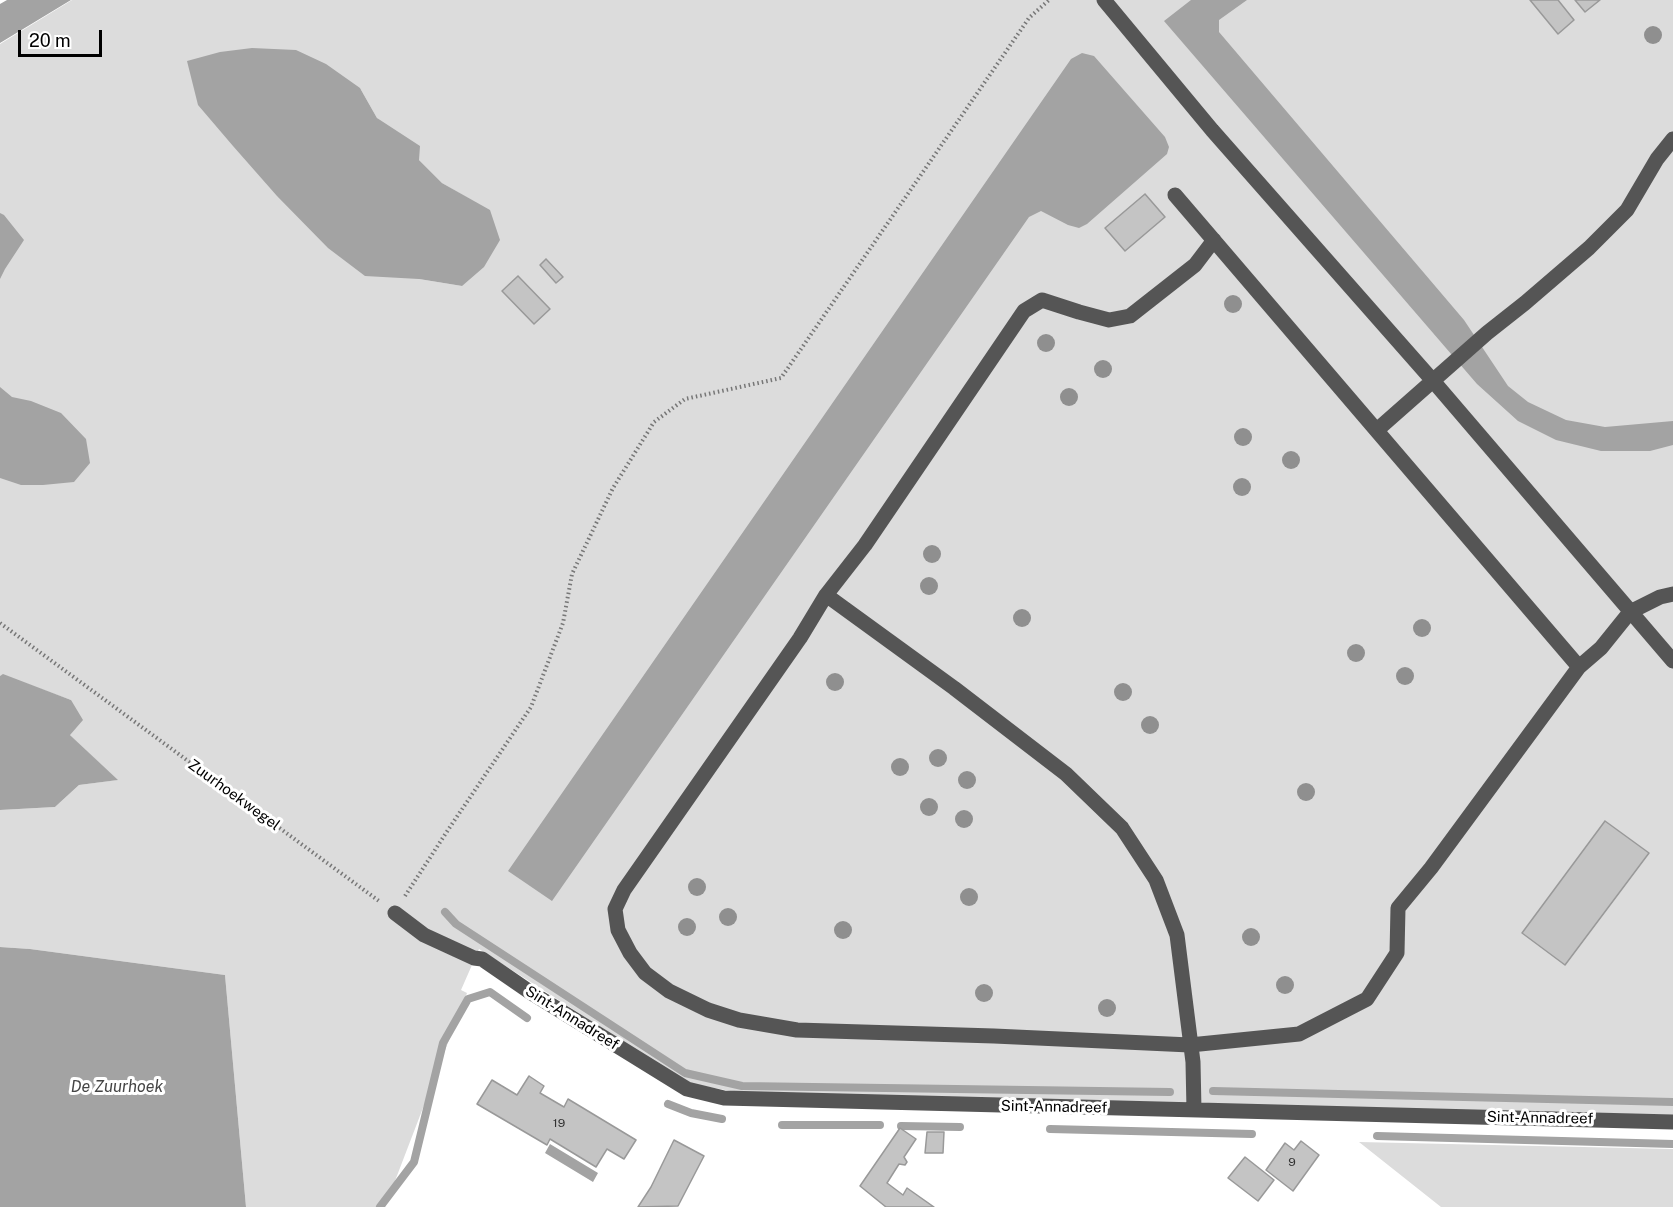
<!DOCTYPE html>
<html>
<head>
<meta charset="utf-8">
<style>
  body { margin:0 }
  #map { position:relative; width:1673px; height:1207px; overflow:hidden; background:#fff; font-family:"Public Sans",sans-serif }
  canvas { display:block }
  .scale { position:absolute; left:18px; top:30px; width:84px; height:27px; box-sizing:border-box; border:3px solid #000; border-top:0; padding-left:8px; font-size:18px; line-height:21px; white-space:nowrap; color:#000; -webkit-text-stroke:4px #fff; paint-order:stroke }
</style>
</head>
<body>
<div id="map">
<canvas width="1673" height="1207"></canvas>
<div class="scale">20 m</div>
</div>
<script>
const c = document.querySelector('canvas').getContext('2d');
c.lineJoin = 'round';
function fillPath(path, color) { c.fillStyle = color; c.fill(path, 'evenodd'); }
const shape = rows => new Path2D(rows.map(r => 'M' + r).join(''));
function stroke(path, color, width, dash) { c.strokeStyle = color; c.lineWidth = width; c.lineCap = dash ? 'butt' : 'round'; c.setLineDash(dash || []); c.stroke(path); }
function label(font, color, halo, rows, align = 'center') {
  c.font = font + ' "Public Sans",sans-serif'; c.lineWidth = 6; c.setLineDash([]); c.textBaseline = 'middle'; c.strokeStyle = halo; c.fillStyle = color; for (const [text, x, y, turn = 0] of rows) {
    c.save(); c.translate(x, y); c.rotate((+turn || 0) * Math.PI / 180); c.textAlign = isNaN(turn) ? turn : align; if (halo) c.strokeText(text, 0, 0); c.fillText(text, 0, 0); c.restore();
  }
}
fillPath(shape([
  [72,0,1673,0,1673,1115,741,1093,688,1083,479,949,461,990,467,993,385,1207,246,1207,225,975,30,949,0,947,0,810,55,807,79,785,117,780,70,735,71,700,3,675,0,676,0,44],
  [360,88,377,118,442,183,490,211,462,286,419,279],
  [1359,1142,1673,1149,1673,1207,1441,1207]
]), '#dcdcdc');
fillPath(shape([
  [7,0,71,0,0,43,0,4],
  [1191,0,1247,0,1219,20,1219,32,1464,320,1508,386,1528,402,1566,420,1605,427,1673,421,1673,445,1650,451,1601,451,1556,440,1518,421,1477,384,1164,21],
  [252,48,296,50,326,64,360,88,377,118,420,146,419,160,442,183,490,210,500,240,484,267,462,286,419,279,365,276,328,248,277,196,233,146,198,105,187,61,220,52],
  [1082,53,1094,56,1165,137,1169,147,1167,154,1087,224,1079,228,1068,225,1041,211,1029,217,552,901,508,871,1071,59],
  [0,213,4,215,24,240,5,269,0,279],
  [0,387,12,397,31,401,61,413,86,439,90,463,74,482,43,485,21,485,0,478],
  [3,674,71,700,83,720,70,735,118,780,79,785,55,807,0,810,0,676],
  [0,947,30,949,225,975,246,1207,0,1207],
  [550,1144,598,1173,593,1182,545,1153]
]), '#a3a3a3');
stroke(shape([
  [445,912,456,924,685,1073,742,1086,1170,1092],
  [1213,1091,1673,1102],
  [668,1104,691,1113,722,1119],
  [782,1125,880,1125],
  [901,1126,960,1127],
  [1050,1129,1252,1134],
  [1377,1136,1673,1144],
  [380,1207,414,1162,443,1043,468,999,490,992,527,1018]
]), '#a3a3a3', 8);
const building = shape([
  [1530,0,1558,0,1574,20,1558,34,1530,0],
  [1575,0,1600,0,1585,12,1575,0],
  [1145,194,1165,217,1125,251,1105,228,1145,194],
  [546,259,563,277,556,283,540,265,546,259],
  [518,276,550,309,534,324,502,291,518,276],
  [1605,821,1649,853,1565,965,1522,933,1605,821],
  [529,1076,544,1086,540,1093,564,1107,568,1099,636,1140,624,1159,607,1149,596,1167,550,1139,547,1145,477,1104,492,1080,517,1095,529,1076],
  [900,1128,916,1139,904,1157,907,1162,905,1165,899,1164,887,1183,903,1195,907,1188,934,1207,886,1207,860,1186,900,1128],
  [927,1132,944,1132,943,1153,925,1153,927,1132],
  [674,1140,704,1156,678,1206,638,1207,651,1187,674,1140],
  [1301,1141,1319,1155,1293,1191,1266,1170,1285,1143,1294,1150,1301,1141],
  [1245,1157,1274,1180,1258,1201,1228,1178,1245,1157]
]);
fillPath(building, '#c4c4c4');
stroke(building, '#999', 1.5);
stroke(shape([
  [0,623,379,901],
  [405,896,448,830,531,707,563,623,572,574,613,488,654,422,685,399,781,378,1029,18,1049,0]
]), '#777', 4, [1.5, 3]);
stroke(shape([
  [1104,0,1212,130,1434,382,1673,661],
  [1175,195,1579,667],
  [1214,240,1195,265,1130,316,1109,320,1079,312,1042,300,1024,311,865,545,826,595,800,638,624,890,615,909,618,930,630,953,645,973,669,991,708,1010,739,1020,797,1030,994,1036,1190,1045,1299,1034,1367,999,1397,953,1398,908,1431,868,1579,667,1601,648,1630,612,1660,597,1673,594],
  [1377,430,1487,333,1525,303,1589,248,1627,210,1657,159,1673,139],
  [826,595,954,688,1066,774,1122,828,1156,880,1177,935,1193,1062,1194,1110],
  [395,913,424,935,474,958,482,959,530,992,687,1089,724,1098,1673,1122]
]), '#555', 15);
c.fillStyle = '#8f8f8f';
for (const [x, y] of [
  [1653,35],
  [1233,304],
  [1046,343],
  [1103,369],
  [1069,397],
  [1243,437],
  [1291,460],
  [1242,487],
  [932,554],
  [929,586],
  [1022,618],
  [1422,628],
  [1356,653],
  [1405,676],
  [835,682],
  [1123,692],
  [1150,725],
  [938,758],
  [900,767],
  [967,780],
  [1306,792],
  [929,807],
  [964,819],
  [697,887],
  [969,897],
  [728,917],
  [687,927],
  [843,930],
  [1251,937],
  [1285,985],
  [984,993],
  [1107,1008]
]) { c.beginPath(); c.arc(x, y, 9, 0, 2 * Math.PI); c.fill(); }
label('12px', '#313131', null, [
  ["19",559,1123],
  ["9",1292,1162]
]);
label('15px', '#000', '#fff', [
  ["Zuurhoekwegel",234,795,36],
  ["Sint-Annadreef",572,1018,32],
  ["Sint-Annadreef",1054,1107,1],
  ["Sint-Annadreef",1540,1118,1]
]);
label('italic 16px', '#444', '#fff', [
  ["De Zuurhoek",117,1087]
]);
</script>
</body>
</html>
